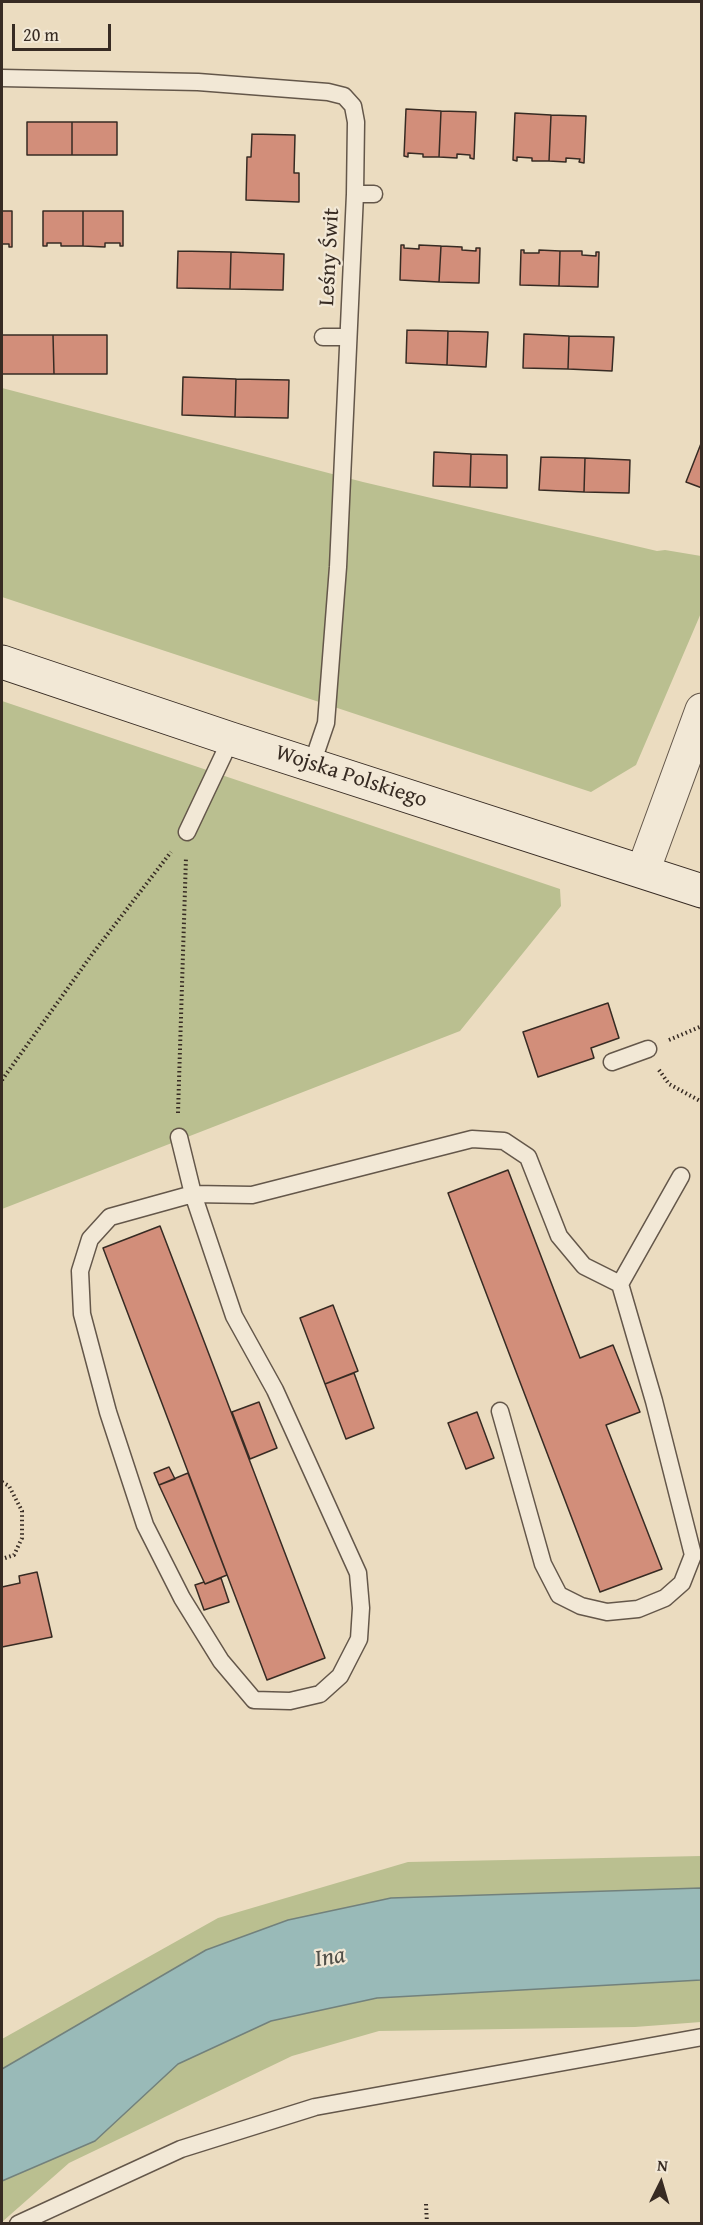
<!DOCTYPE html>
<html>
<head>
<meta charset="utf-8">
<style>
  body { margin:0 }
  #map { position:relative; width:703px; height:2225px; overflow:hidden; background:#ebdcc0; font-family:"Gentium Book Plus",serif }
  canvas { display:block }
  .frame { position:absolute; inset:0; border:3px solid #372b23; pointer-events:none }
  .north { position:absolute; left:631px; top:2153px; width:60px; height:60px; -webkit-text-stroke:4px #f2e8d6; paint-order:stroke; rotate:5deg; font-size:16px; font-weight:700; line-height:24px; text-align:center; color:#372b23 }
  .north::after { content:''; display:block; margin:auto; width:21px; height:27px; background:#372b23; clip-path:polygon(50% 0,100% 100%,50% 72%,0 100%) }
  .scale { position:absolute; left:12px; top:24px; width:99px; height:27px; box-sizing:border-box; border:3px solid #372b23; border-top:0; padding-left:8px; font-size:18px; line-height:21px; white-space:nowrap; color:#372b23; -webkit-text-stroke:4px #f2e8d6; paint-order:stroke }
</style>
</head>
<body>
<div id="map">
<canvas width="703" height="2225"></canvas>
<div class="frame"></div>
<div class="north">N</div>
<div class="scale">20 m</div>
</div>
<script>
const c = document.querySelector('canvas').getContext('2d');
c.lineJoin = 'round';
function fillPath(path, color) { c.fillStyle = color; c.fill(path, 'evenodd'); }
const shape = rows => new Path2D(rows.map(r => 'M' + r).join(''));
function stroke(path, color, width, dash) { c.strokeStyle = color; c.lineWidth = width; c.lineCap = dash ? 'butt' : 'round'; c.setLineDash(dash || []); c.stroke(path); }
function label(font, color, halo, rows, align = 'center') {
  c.font = font + ' "Gentium Book Plus",serif'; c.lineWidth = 4.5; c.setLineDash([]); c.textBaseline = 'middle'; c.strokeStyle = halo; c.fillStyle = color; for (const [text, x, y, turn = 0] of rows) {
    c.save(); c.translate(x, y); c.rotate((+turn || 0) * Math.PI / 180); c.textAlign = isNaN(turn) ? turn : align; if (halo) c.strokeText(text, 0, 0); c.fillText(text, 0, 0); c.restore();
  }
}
fillPath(shape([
  [2,388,363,482,657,551,665,550,701,556,701,613,636,765,591,792,2,597],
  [2,701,560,889,561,906,460,1031,2,1209],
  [701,1856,701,2022,635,2027,379,2031,292,2056,69,2163,2,2222,2,2039,218,1918,408,1862]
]), '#babf90');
const water = shape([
  [701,1888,701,1980,377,1998,271,2021,178,2064,95,2141,2,2181,2,2069,206,1950,288,1920,391,1898,701,1888]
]);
fillPath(water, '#99bab8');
stroke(water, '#72817c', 1.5);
const building = shape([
  [406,109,441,111,439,157,423,157,423,154,408,153,408,157,404,156,406,109],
  [441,111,476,112,474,159,470,158,470,155,457,154,457,158,439,157,441,111],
  [515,113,551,115,549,161,532,161,532,158,517,157,517,161,513,160,515,113],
  [551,115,586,116,584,163,579,162,580,159,566,158,566,162,549,161,551,115],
  [27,122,72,122,72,155,27,155,27,122],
  [72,122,117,122,117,155,72,155,72,122],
  [252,134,295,135,294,173,299,173,299,202,246,200,247,157,251,157,252,134],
  [2,211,12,211,12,247,9,247,9,244,2,244,2,211],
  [43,211,83,211,83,246,61,246,61,243,47,243,47,246,43,246,43,211],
  [83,211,123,211,123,246,120,246,120,243,105,243,105,247,83,246,83,211],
  [401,245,404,245,404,248,419,249,419,245,441,246,439,282,400,280,401,245],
  [441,246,462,247,462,250,476,251,476,248,480,248,479,283,439,282,441,246],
  [521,250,524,250,524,253,539,253,539,250,560,251,559,286,520,285,521,250],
  [178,251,231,252,230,289,177,288,178,251],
  [560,251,582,251,582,255,596,256,596,252,599,252,598,287,559,286,560,251],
  [231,252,284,254,283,290,230,289,231,252],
  [407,330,448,331,447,365,406,363,407,330],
  [448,331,488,332,486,367,447,365,448,331],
  [524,334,569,336,568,369,523,368,524,334],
  [2,335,53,335,54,374,2,374,2,335],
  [53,335,107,335,107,374,54,374,53,335],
  [569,336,614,337,612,371,568,369,569,336],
  [183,377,236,379,235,417,182,415,183,377],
  [236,379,289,380,288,418,235,417,236,379],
  [702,441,702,488,686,482,702,441],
  [434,452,471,454,470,487,433,486,434,452],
  [471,454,507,455,507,488,470,487,471,454],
  [541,457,585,458,584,492,539,490,541,457],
  [585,458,630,460,629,493,584,492,585,458],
  [608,1003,619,1038,591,1048,594,1058,538,1077,523,1032,608,1003],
  [508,1170,580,1358,613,1345,640,1412,606,1425,662,1569,600,1592,448,1193,508,1170],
  [160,1226,325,1658,267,1680,103,1248,160,1226],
  [333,1305,358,1371,325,1384,300,1318,333,1305],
  [354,1373,374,1428,346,1439,325,1384,354,1373],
  [259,1402,277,1448,250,1459,232,1412,259,1402],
  [477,1412,494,1458,466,1469,448,1423,477,1412],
  [169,1467,175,1479,159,1485,154,1473,169,1467],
  [188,1473,227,1575,205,1584,159,1485,188,1473],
  [37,1572,52,1637,2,1647,2,1587,20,1583,19,1576,37,1572],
  [221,1578,229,1602,204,1610,195,1585,204,1582,205,1584,221,1578]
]);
fillPath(building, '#d28e7a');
stroke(building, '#372b23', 1.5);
const lane = shape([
  [2,78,198,82,328,92,344,96,353,106,356,122,355,194,338,567,326,723,312,764],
  [355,194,374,194],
  [323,337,348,337],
  [187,832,231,739],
  [612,1062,648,1049],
  [179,1137,193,1194,234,1316,275,1390,358,1573,361,1608,359,1639,340,1676,320,1694,290,1701,254,1700,221,1661,182,1598,145,1525,108,1412,82,1314,80,1271,90,1239,110,1217,193,1194,252,1195,472,1139,504,1141,528,1157,559,1236,584,1266,620,1284],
  [500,1411,543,1564,559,1595,581,1606,607,1612,638,1609,665,1598,682,1583,693,1555,654,1401,620,1284,681,1176],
  [18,2224,181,2149,315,2107,702,2037]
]);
const street = shape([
  [643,871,702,710]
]);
const secondary = shape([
  [2,662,231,739,702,891]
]);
stroke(lane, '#64574a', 19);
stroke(street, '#64574a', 35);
stroke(secondary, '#372b23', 35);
stroke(shape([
  [669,1040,702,1026],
  [659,1070,669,1084,702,1102],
  [2,1080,93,953,171,852],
  [178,1113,186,857],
  [2,1482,9,1486,22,1511,22,1538,14,1555,2,1559],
  [426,2204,427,2224]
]), '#372b23', 4, [1.5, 3]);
stroke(lane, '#f2e8d6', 16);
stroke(street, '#f2e8d6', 33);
stroke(secondary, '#f2e8d6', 33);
label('22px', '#372b23', '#f2e8d6', [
  ["Leśny Świt",330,257,-87],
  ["Wojska Polskiego",351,777,18]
]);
label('italic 24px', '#504f48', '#f2e8d6', [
  ["Ina",330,1958,-9]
]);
</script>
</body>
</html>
